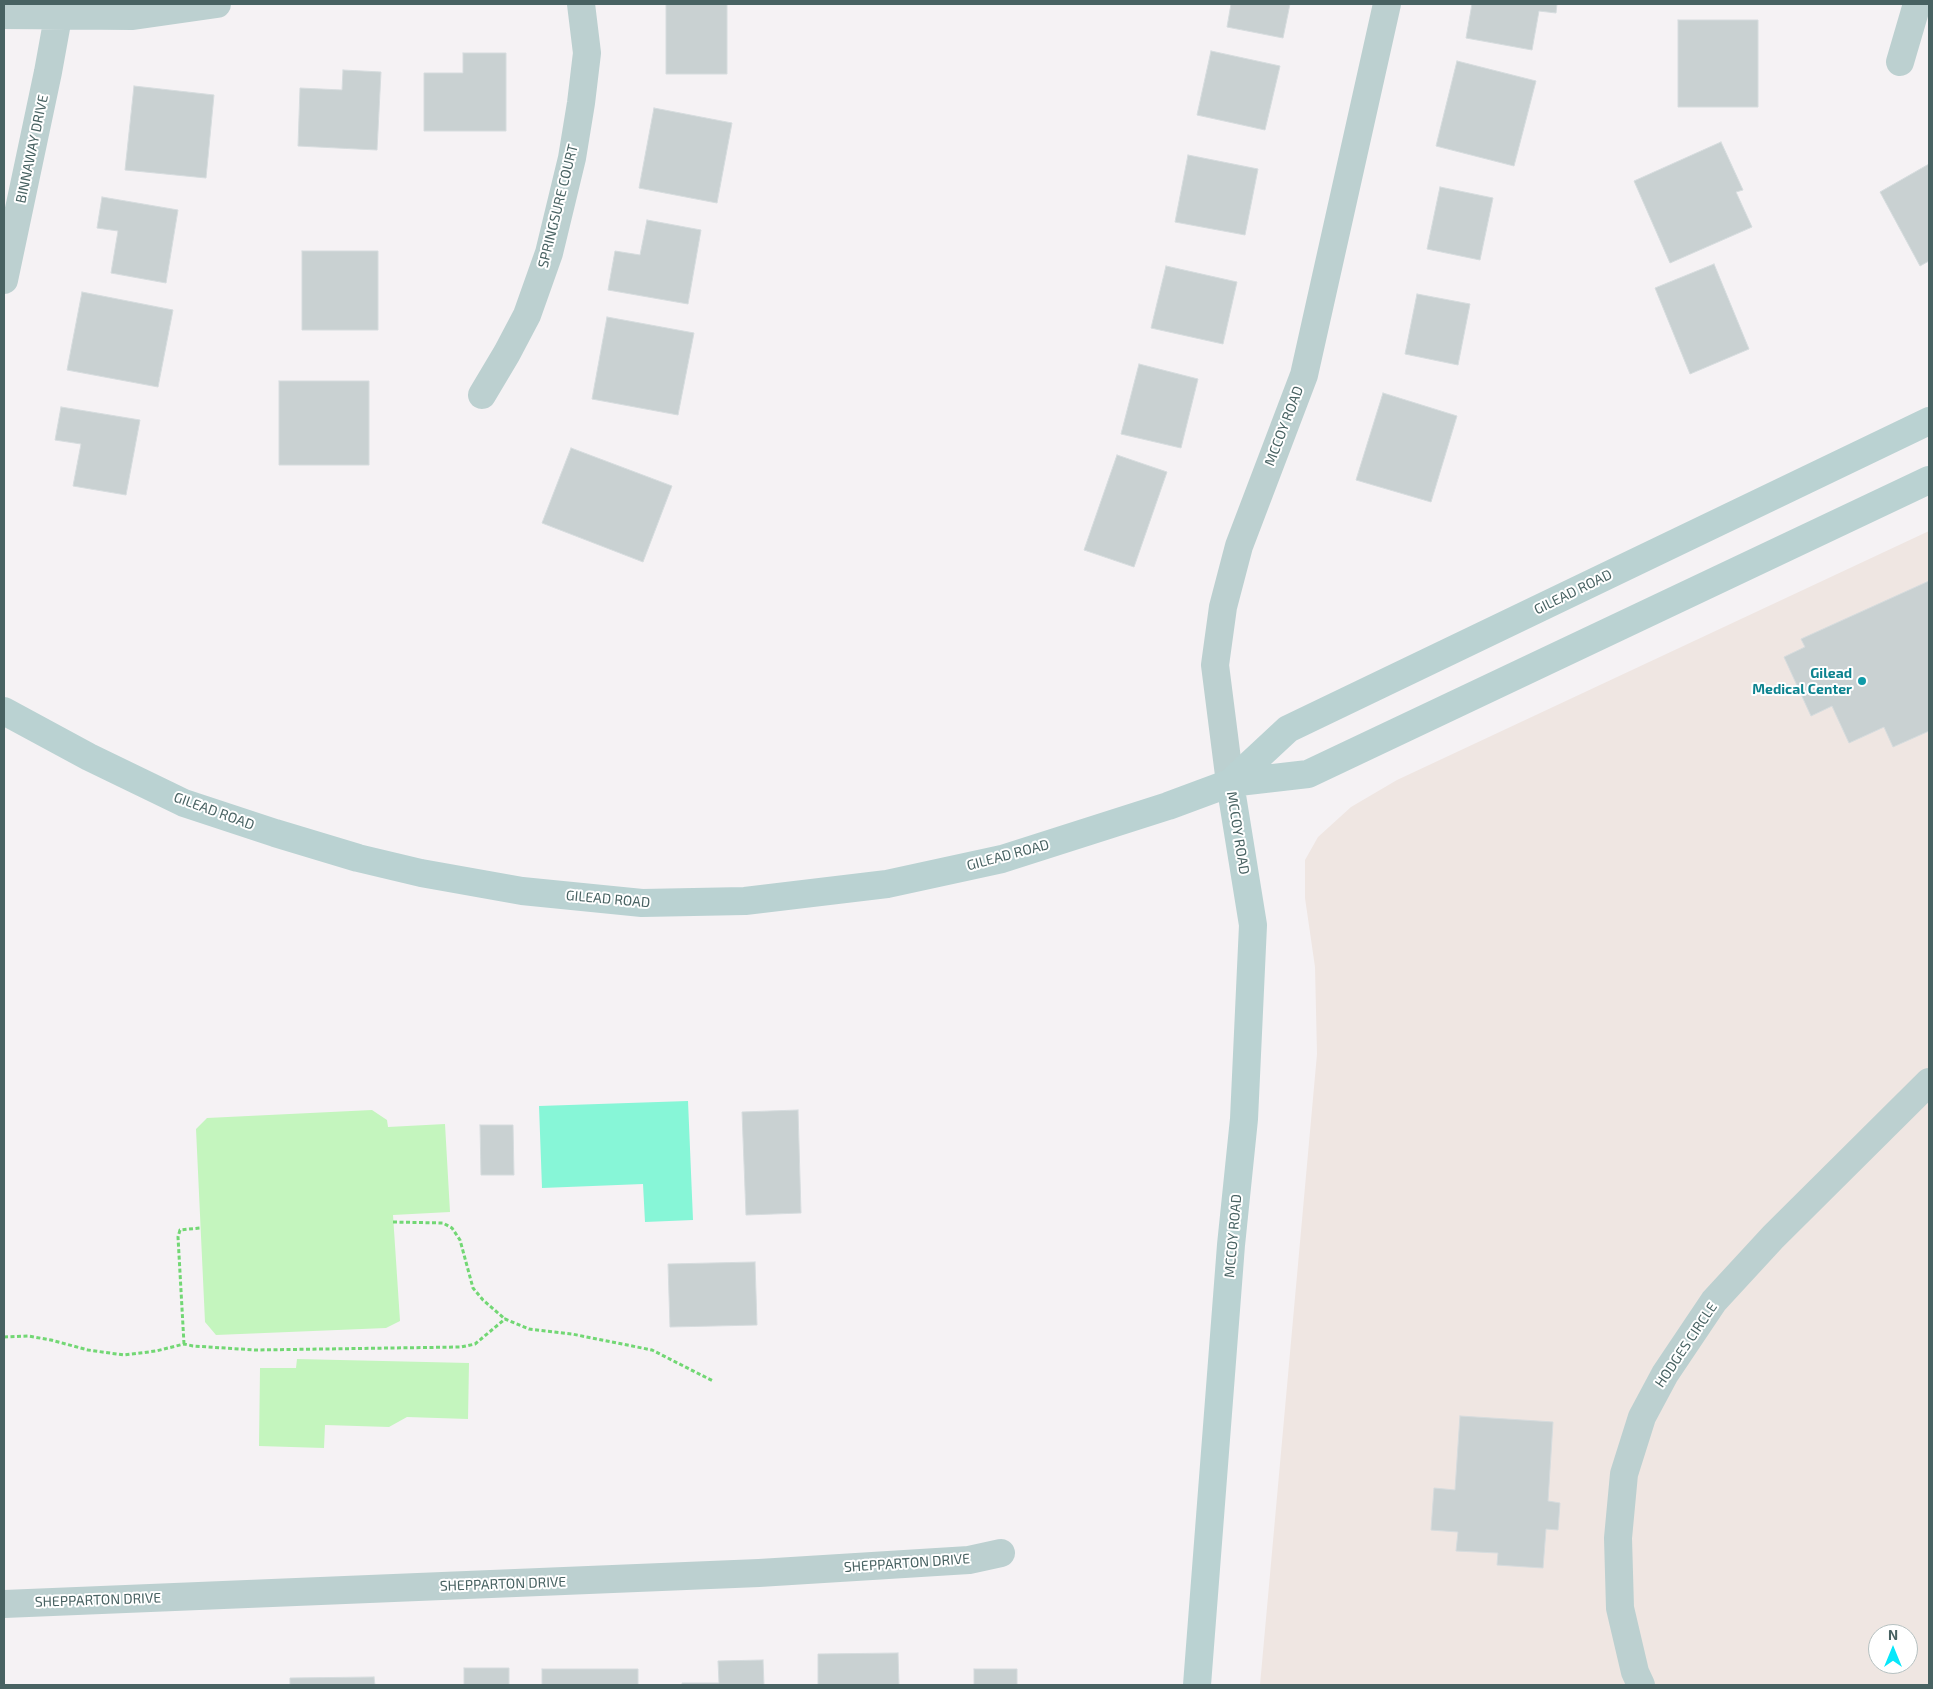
<!DOCTYPE html>
<html>
<head>
<meta charset="utf-8">
<style>
  body { margin:0 }
  #map { position:relative; width:1933px; height:1689px; overflow:hidden; background:#f5f2f4; font-family:"Exo 2",sans-serif }
  canvas { display:block }
  .frame { position:absolute; inset:0; border:5px solid #486262; pointer-events:none }
  .north { position:absolute; left:1868px; top:1624px; width:50px; height:50px; box-sizing:border-box; background:#fff; border:1px solid #b6c0c0; border-radius:50%; rotate:0deg; font-size:14px; font-weight:700; line-height:20px; text-align:center; color:#486262 }
  .north::after { content:''; display:block; margin:auto; width:18px; height:22px; background:#07e7fa; clip-path:polygon(50% 0,100% 100%,50% 72%,0 100%) }
</style>
</head>
<body>
<div id="map">
<canvas width="1933" height="1689"></canvas>
<div class="frame"></div>
<div class="north">N</div>
</div>
<script>
const c = document.querySelector('canvas').getContext('2d');
c.lineJoin = 'round';
function fillPath(path, color) { c.fillStyle = color; c.fill(path, 'evenodd'); }
const shape = rows => new Path2D(rows.map(r => 'M' + r).join(''));
function stroke(path, color, width, dash) { c.strokeStyle = color; c.lineWidth = width; c.lineCap = dash ? 'butt' : 'round'; c.setLineDash(dash || []); c.stroke(path); }
function label(font, color, halo, rows, align = 'center') {
  c.font = font + ' "Exo 2",sans-serif'; c.lineWidth = 4; c.setLineDash([]); c.textBaseline = 'middle'; c.strokeStyle = halo; c.fillStyle = color; for (const [text, x, y, turn = 0] of rows) {
    c.save(); c.translate(x, y); c.rotate((+turn || 0) * Math.PI / 180); c.textAlign = isNaN(turn) ? turn : align; if (halo) c.strokeText(text, 0, 0); c.fillText(text, 0, 0); c.restore();
  }
}
fillPath(shape([
  [1929,531,1929,1685,1260,1685,1317,1054,1315,967,1305,898,1305,860,1318,837,1351,807,1397,780],
  [1878,1634,1908,1634,1908,1664,1878,1664]
]), '#efe6e2');
fillPath(shape([
  [372,1110,387,1120,388,1127,445,1124,450,1212,393,1215,400,1321,386,1328,216,1335,205,1322,196,1129,207,1118],
  [297,1359,469,1363,468,1419,407,1417,389,1427,325,1425,324,1448,259,1446,260,1368,296,1368]
]), '#c4f5be');
fillPath(shape([
  [688,1101,693,1220,645,1222,643,1184,542,1188,539,1106]
]), '#87f6d7');
const building = shape([
  [666,4,727,4,727,74,666,74,666,4],
  [1231,4,1290,4,1283,38,1227,27,1231,4],
  [1472,4,1557,4,1556,13,1539,11,1532,50,1466,38,1472,4],
  [1678,20,1758,20,1758,107,1678,107,1678,20],
  [1211,51,1280,66,1265,130,1197,115,1211,51],
  [463,53,506,53,506,131,424,131,424,73,463,73,463,53],
  [1457,61,1536,81,1514,166,1436,146,1457,61],
  [343,70,381,72,377,150,298,146,300,88,342,90,343,70],
  [134,86,214,95,206,178,125,170,134,86],
  [654,108,732,123,717,203,639,188,654,108],
  [1721,142,1743,190,1736,192,1752,227,1670,263,1634,181,1721,142],
  [1188,155,1258,169,1245,235,1175,222,1188,155],
  [1929,164,1929,261,1920,266,1880,192,1929,164],
  [1440,187,1493,198,1480,260,1427,249,1440,187],
  [102,197,178,210,166,283,111,273,118,231,97,228,102,197],
  [647,220,701,230,688,304,608,290,615,251,640,255,647,220],
  [302,251,378,251,378,330,302,330,302,251],
  [1714,264,1749,349,1690,374,1655,288,1714,264],
  [1166,266,1237,282,1223,344,1151,328,1166,266],
  [82,292,173,310,158,387,67,370,82,292],
  [1417,294,1470,304,1458,365,1405,354,1417,294],
  [607,317,694,333,678,415,592,399,607,317],
  [1139,364,1198,379,1181,448,1121,434,1139,364],
  [279,381,369,381,369,465,279,465,279,381],
  [1383,393,1457,416,1431,502,1356,480,1383,393],
  [61,407,140,420,126,495,73,486,81,444,55,440,61,407],
  [571,448,672,486,643,562,542,523,571,448],
  [1117,455,1167,472,1134,567,1084,550,1117,455],
  [1929,581,1929,731,1893,747,1884,727,1849,743,1832,706,1811,716,1784,657,1805,647,1801,639,1929,581],
  [798,1110,801,1213,746,1215,742,1112,798,1110],
  [480,1125,513,1125,514,1175,481,1175,480,1125],
  [755,1262,757,1325,670,1327,668,1264,755,1262],
  [1460,1416,1553,1422,1548,1501,1560,1503,1558,1530,1546,1529,1543,1568,1497,1565,1498,1553,1456,1551,1458,1532,1431,1530,1434,1488,1455,1490,1460,1416],
  [898,1653,899,1685,818,1685,818,1654,898,1653],
  [763,1660,764,1685,682,1685,682,1683,719,1683,718,1661,763,1660],
  [464,1668,509,1668,509,1685,464,1685,464,1668],
  [542,1669,638,1669,638,1685,542,1685,542,1669],
  [974,1669,1017,1669,1017,1685,974,1685,974,1669],
  [374,1677,375,1685,290,1685,290,1678,374,1677]
]);
fillPath(building, '#c9d1d2');
stroke(building, '#d6dcde', 1);
stroke(shape([
  [393,1222,443,1223,452,1228,460,1240,473,1288,483,1300,505,1319],
  [4,1337,28,1336,51,1340,88,1350,124,1355,156,1351,184,1344,193,1346,255,1350,461,1347,475,1344,505,1319,529,1329,572,1334,652,1350,713,1381],
  [184,1344,178,1237,180,1230,200,1228]
]), '#72d774', 3, [4, 2.5]);
stroke(shape([
  [4,15,133,16,217,4],
  [1900,62,1917,4],
  [4,280,48,72,58,17],
  [482,395,507,353,527,315,549,253,572,158,581,103,587,53,581,4],
  [1230,783,1215,665,1223,607,1239,546,1304,375,1387,4],
  [4,1604,759,1573,969,1560,1001,1553],
  [1641,1685,1635,1672,1620,1608,1618,1538,1624,1474,1642,1417,1665,1374,1714,1301,1773,1237,1929,1082]
]), '#bcd0d0', 28);
stroke(shape([
  [4,711,89,757,184,803,275,833,358,858,421,873,522,891,642,903,745,901,887,884,1002,859,1168,806,1230,783,1308,774,1929,480],
  [1230,783,1288,729,1929,421],
  [1197,1685,1231,1245,1244,1119,1253,925,1230,783]
]), '#bad2d2', 28);
for (const [x, y, r, color] of [
  [1862,681,5,"#0f9aa8"]
]) { const dot = new Path2D(); dot.arc(x, y, r, 0, 2 * Math.PI); c.fillStyle = color; c.fill(dot); stroke(dot, '#fff', 2); }
label('14px', '#486262', '#fff', [
  ["BINNAWAY DRIVE",32,149,-78],
  ["SPRINGSURE COURT",558,206,-76],
  ["MCCOY ROAD",1284,426,-69],
  ["GILEAD ROAD",1573,592,-26],
  ["GILEAD ROAD",214,811,20],
  ["MCCOY ROAD",1238,833,81],
  ["GILEAD ROAD",1008,855,-15],
  ["GILEAD ROAD",608,899,5],
  ["MCCOY ROAD",1233,1236,-85],
  ["HODGES CIRCLE",1686,1345,-56],
  ["SHEPPARTON DRIVE",907,1563,-4],
  ["SHEPPARTON DRIVE",503,1584,-2],
  ["SHEPPARTON DRIVE",98,1600,-2]
]);
label('bold 14px', '#0d838f', '#fff', [
  ["Gilead",1852,673],
  ["Medical Center",1852,689]
], 'right');
</script>
</body>
</html>
